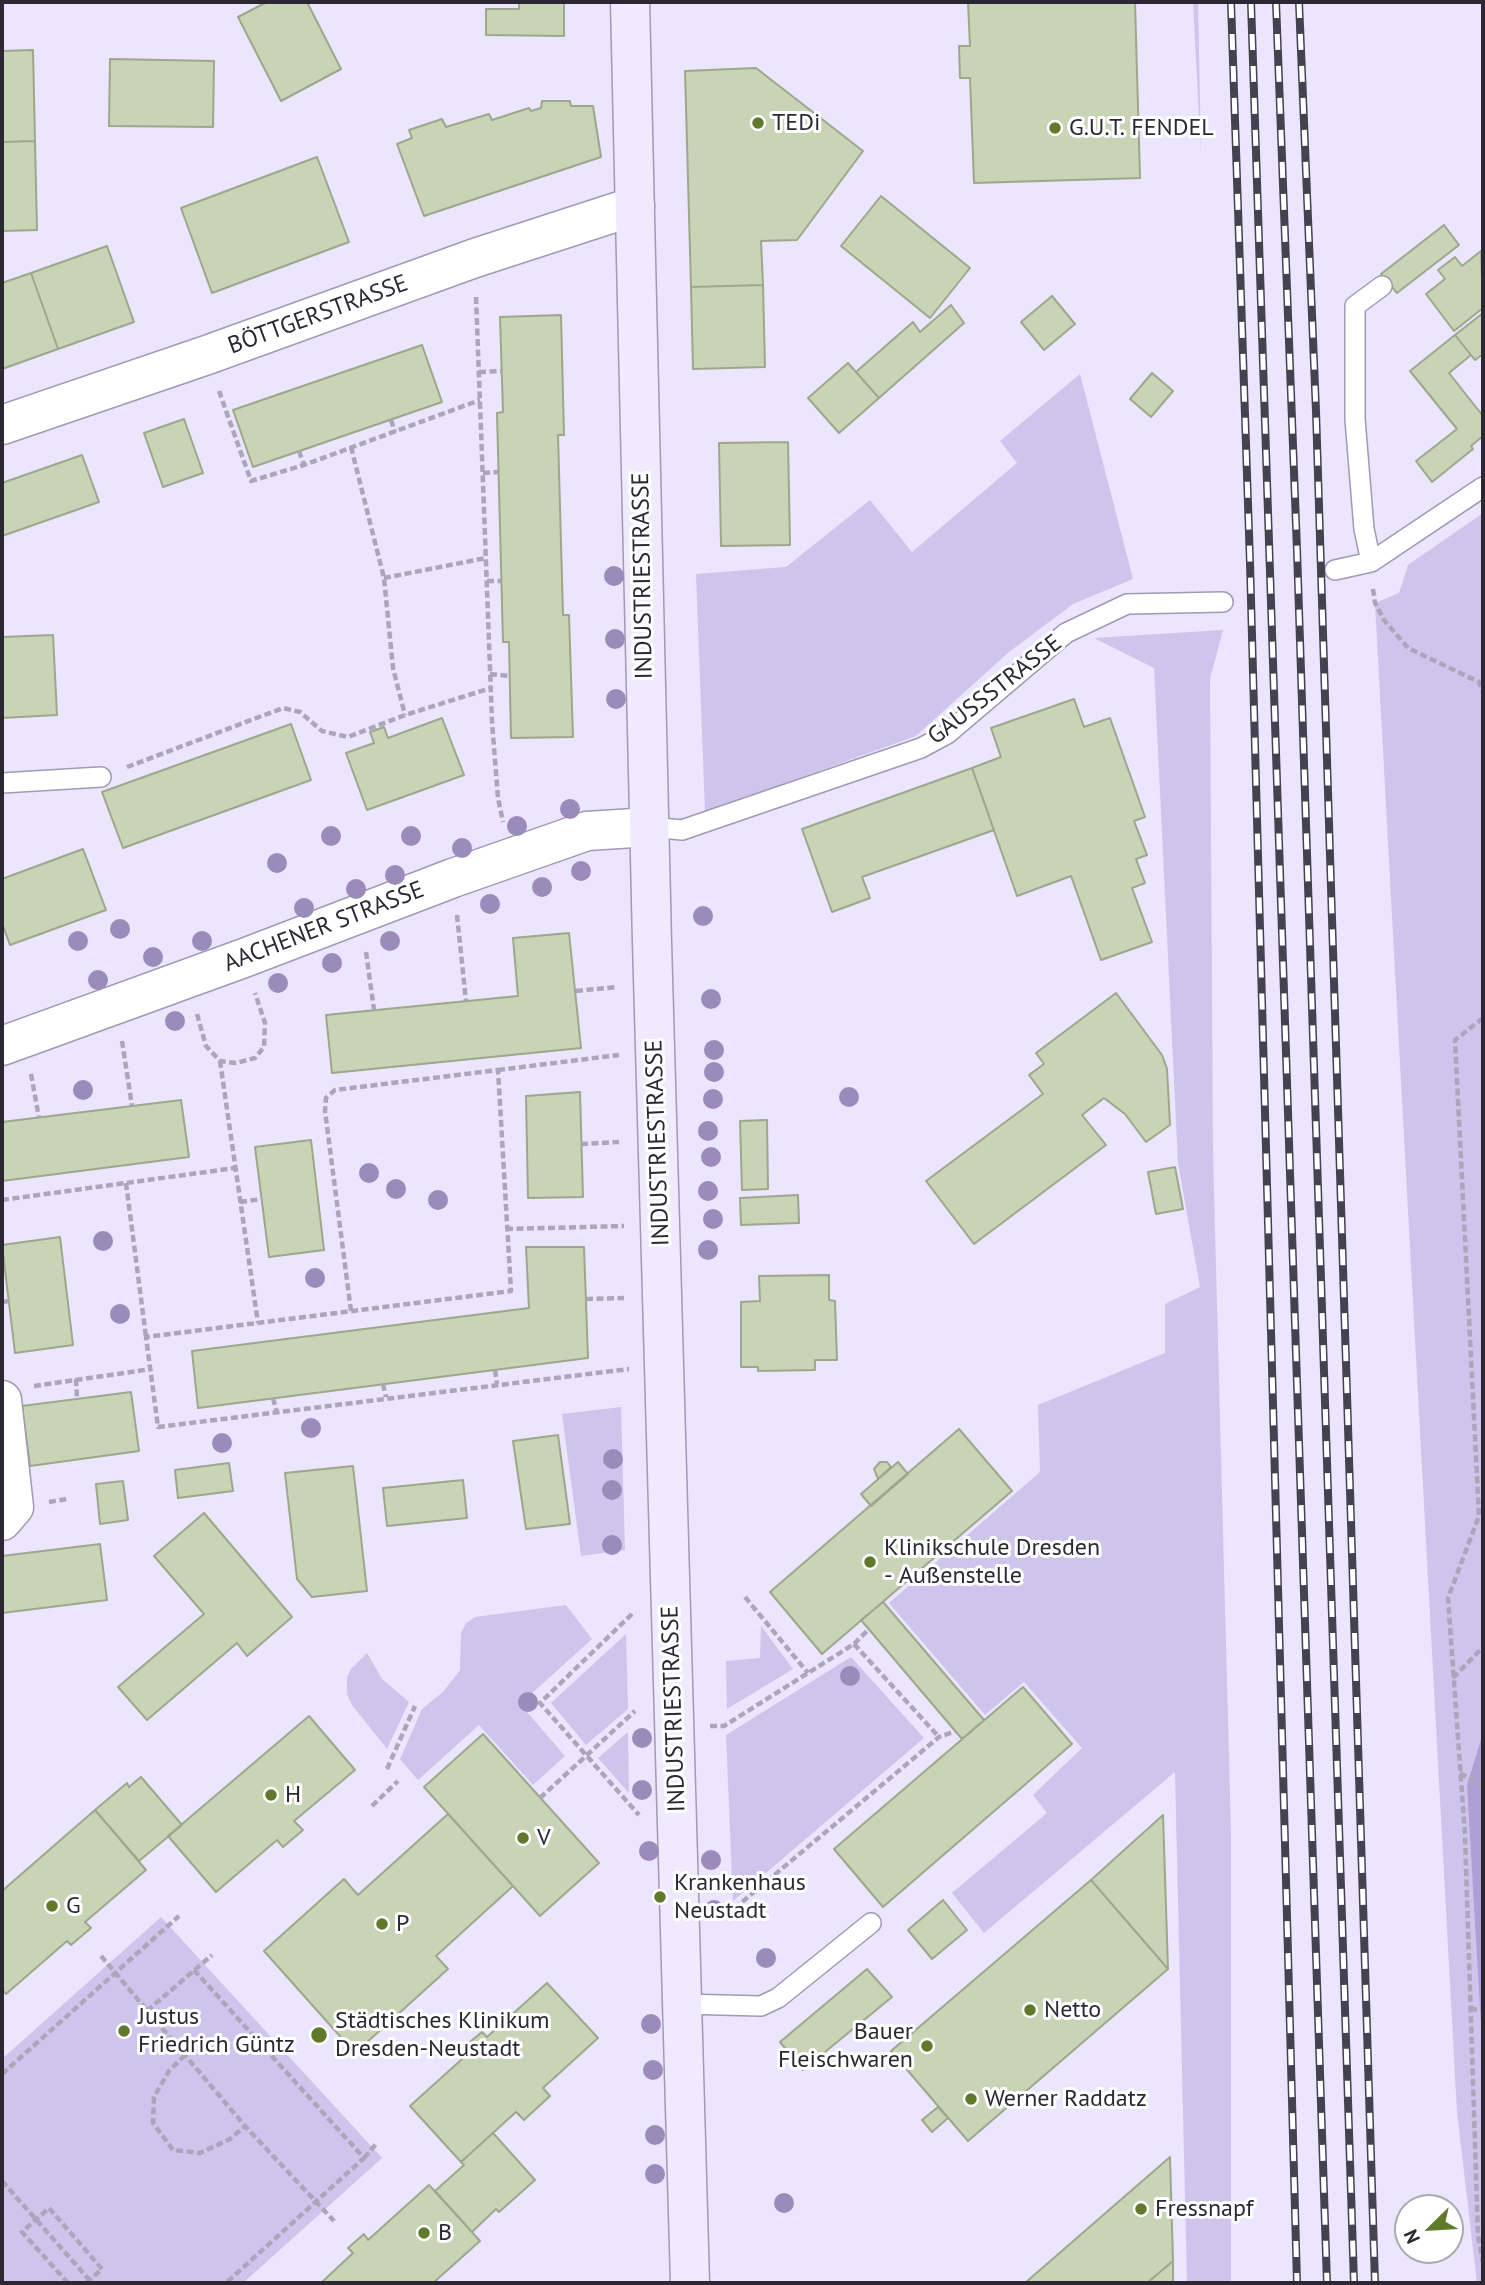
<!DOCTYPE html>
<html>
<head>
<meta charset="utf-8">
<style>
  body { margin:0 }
  #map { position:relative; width:1485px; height:2285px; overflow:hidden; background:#ebe5fd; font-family:"PT Sans",sans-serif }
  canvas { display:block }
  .frame { position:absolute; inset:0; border:4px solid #2b2833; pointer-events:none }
  .north { position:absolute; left:1394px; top:2194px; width:70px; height:70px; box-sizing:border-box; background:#fff; border:2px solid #aaa9ad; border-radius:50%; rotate:246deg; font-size:19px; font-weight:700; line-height:28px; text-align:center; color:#2b2833 }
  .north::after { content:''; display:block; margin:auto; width:24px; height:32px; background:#61792b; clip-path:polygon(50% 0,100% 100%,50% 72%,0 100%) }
</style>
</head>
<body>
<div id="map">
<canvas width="1485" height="2285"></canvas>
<div class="frame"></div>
<div class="north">N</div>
</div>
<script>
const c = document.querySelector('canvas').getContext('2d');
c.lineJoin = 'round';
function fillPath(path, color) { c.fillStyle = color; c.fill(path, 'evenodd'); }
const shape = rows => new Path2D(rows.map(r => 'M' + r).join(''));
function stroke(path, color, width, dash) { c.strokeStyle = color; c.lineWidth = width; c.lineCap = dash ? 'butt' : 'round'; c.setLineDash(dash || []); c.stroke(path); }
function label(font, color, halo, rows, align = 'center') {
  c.font = font + ' "PT Sans",sans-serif'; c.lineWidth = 6; c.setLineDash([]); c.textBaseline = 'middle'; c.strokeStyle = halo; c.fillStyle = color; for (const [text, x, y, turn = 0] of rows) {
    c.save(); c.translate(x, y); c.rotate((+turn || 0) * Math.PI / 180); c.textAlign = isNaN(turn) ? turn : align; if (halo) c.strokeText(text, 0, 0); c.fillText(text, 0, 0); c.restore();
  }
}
fillPath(shape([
  [1193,2,1198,2,1201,153],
  [1080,374,1133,579,1073,604,1009,652,916,736,705,812,696,574,786,567,870,500,912,552,1017,463,1000,441],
  [1483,513,1483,2283,1477,2283,1457,2112,1375,603,1399,593,1408,565],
  [1223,630,1210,679,1213,1154,1231,1833,1231,2283,1187,2283,1175,1772,984,1933,952,1893,1047,1813,1033,1795,1082,1748,1024,1682,985,1715,889,1603,1040,1472,1038,1405,1165,1353,1165,1304,1200,1287,1178,1163,1154,668,1094,638],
  [621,1407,625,1550,581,1556,562,1414],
  [566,1605,592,1639,520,1704,565,1756,533,1785,479,1725,418,1780,400,1759,422,1709,443,1692,460,1670,461,1633,466,1623,475,1617],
  [761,1626,793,1669,727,1709,726,1661,760,1658],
  [626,1634,628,1709,586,1745,551,1703],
  [367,1653,382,1679,409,1702,387,1749,352,1705,347,1694,347,1677,351,1669],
  [851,1657,924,1738,733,1901,726,1735],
  [628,1732,629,1793,598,1758],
  [161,1917,382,2158,243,2283,2,2283,2,2059]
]), '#cfc4eb');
fillPath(shape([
  [1483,1733,1483,2060,1467,1785]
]), '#af9fd5');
const building = shape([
  [267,2,307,2,341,69,281,101,238,17,267,2],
  [519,2,564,2,564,36,486,35,486,9,519,9,519,2],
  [968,2,1135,2,1140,178,974,183,970,78,960,78,959,46,970,46,968,2],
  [33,50,35,141,2,142,2,51,33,50],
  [110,59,214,61,213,127,109,126,110,59],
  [756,68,863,151,797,240,761,241,763,285,691,287,685,71,756,68],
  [542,101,570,101,571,106,593,106,601,157,424,216,397,144,412,138,409,130,442,119,446,127,489,114,492,120,529,108,531,111,541,108,542,101],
  [35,141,37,230,2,231,2,142,35,141],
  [317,157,349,242,212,293,181,208,317,157],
  [881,196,970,268,930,318,841,246,881,196],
  [1444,225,1459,245,1397,293,1381,274,1444,225],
  [107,246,134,322,58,349,31,273,107,246],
  [1481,251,1483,308,1454,331,1426,294,1445,279,1438,270,1455,257,1462,266,1481,251],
  [31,273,58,349,2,369,2,283,31,273],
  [763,285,765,367,693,369,691,287,763,285],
  [1052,296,1075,324,1044,350,1021,322,1052,296],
  [951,305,964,323,879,398,856,372,913,322,920,332,951,305],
  [1483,313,1483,354,1475,360,1455,335,1483,313],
  [561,315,564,435,558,435,563,615,569,615,573,737,511,738,509,642,503,642,497,413,503,412,500,317,561,315],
  [1455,335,1471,355,1449,373,1483,416,1483,436,1471,446,1473,449,1432,482,1416,461,1457,429,1410,371,1455,335],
  [422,345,442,402,253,467,233,410,422,345],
  [848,363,879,398,839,433,808,398,848,363],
  [1152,373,1173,391,1151,417,1130,399,1152,373],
  [184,419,203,473,163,487,144,433,184,419],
  [788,442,790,545,721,546,719,443,788,442],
  [82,455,99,502,2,536,2,483,82,455],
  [53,635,57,715,2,718,2,637,53,635],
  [1074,699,1084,727,1110,718,1145,817,1134,821,1147,855,1136,859,1145,883,1132,888,1152,942,1101,960,1071,876,1017,896,972,768,1001,757,991,728,1074,699],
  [442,718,464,775,367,810,346,753,374,743,370,732,384,727,388,738,442,718],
  [291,724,311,780,123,848,102,792,291,724],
  [972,768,994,830,862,877,870,898,832,912,802,829,972,768],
  [83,849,106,910,10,945,2,923,2,879,83,849],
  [569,933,581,1048,332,1073,326,1015,518,996,513,938,569,933],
  [1116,993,1162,1055,1167,1069,1170,1125,1146,1142,1125,1114,1104,1098,1082,1115,1106,1145,974,1244,926,1181,1043,1094,1029,1075,1044,1064,1036,1053,1116,993],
  [580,1092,583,1197,528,1198,526,1096,580,1092],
  [181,1100,189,1157,2,1181,2,1122,181,1100],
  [767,1120,768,1189,742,1190,740,1121,767,1120],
  [311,1140,324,1250,269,1257,255,1147,311,1140],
  [1175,1167,1183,1209,1156,1214,1148,1172,1175,1167],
  [798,1195,799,1223,741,1225,740,1198,798,1195],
  [60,1237,73,1345,15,1353,2,1245,60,1237],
  [526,1247,584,1247,588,1358,198,1408,192,1351,529,1308,526,1247],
  [829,1275,829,1300,835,1301,837,1360,815,1360,815,1370,758,1371,758,1367,741,1367,741,1302,760,1301,759,1276,829,1275],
  [131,1392,139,1451,30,1466,22,1406,131,1392],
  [959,1429,1012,1491,822,1654,770,1592,959,1429],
  [558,1435,570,1524,526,1529,513,1441,558,1435],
  [880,1462,887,1462,891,1467,878,1479,874,1469,880,1462],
  [898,1462,908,1474,871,1506,861,1494,898,1462],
  [229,1463,233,1491,178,1498,175,1470,229,1463],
  [353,1466,367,1591,312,1597,297,1579,285,1473,353,1466],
  [463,1480,467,1518,387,1526,383,1488,463,1480],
  [123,1481,128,1520,100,1524,96,1484,123,1481],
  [204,1513,292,1617,247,1656,237,1643,147,1720,118,1687,204,1614,154,1556,204,1513],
  [100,1544,107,1600,2,1613,2,1556,100,1544],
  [883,1602,984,1720,962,1739,861,1620,883,1602],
  [1023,1687,1072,1744,883,1907,834,1849,1023,1687],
  [309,1716,355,1770,294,1821,303,1830,283,1847,277,1840,216,1892,168,1836,309,1716],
  [483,1734,599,1863,540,1916,424,1787,483,1734],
  [141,1777,182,1825,139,1861,95,1810,127,1783,129,1787,141,1777],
  [95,1810,146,1870,85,1922,91,1928,71,1945,67,1941,6,1994,2,1989,2,1891,95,1810],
  [448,1814,513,1886,436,1956,448,1969,355,2053,264,1951,344,1879,358,1895,448,1814],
  [1163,1815,1168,1969,1091,1880,1163,1815],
  [1091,1880,1168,1969,968,2141,891,2051,1091,1880],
  [943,1900,967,1930,932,1959,908,1930,943,1900],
  [867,1969,892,1997,803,2070,780,2042,867,1969],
  [547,1983,598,2038,543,2088,550,2096,524,2120,516,2112,461,2162,410,2106,471,2051,466,2045,482,2032,487,2037,547,1983],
  [938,2107,948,2118,932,2132,922,2120,938,2107],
  [493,2133,535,2180,499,2212,496,2209,472,2232,435,2191,464,2165,461,2162,493,2133],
  [1170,2157,1173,2261,1147,2283,1025,2283,1170,2157],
  [429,2185,480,2241,433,2283,321,2283,353,2253,348,2248,364,2234,368,2240,429,2185],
  [1173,2261,1173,2283,1147,2283,1173,2261]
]);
fillPath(building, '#c9d4b7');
stroke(building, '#9ca78b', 2);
const lane = shape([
  [1371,562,1364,529,1355,419,1355,306,1382,286],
  [1335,570,1371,562,1483,487],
  [2,783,101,777],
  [650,827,682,830,921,748,947,734,1066,633,1127,604,1223,602],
  [682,2004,761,2006,778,1998,871,1923]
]);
const street = shape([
  [2,425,207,355,475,258,635,206],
  [2,1046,244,958,453,878,587,831,650,827],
  [2,1400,14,1507,2,1521]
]);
const secondary = shape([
  [630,2,652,942,690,2283]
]);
stroke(lane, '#a199b5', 22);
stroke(street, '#a199b5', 41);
stroke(secondary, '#a199b5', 41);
stroke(shape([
  [476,297,492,722,498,798,503,822],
  [479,372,502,371],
  [219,391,251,481,304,465,480,400],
  [391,420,395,432],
  [351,447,384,578,393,668,405,715],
  [299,451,304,465],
  [483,473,498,472],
  [384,578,486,558],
  [487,581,501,581],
  [1373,589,1375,603,1384,620,1408,648,1479,682,1483,692],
  [490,674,510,676],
  [127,767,283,708,300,712,322,731,348,737,405,715,491,688],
  [457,915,466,1001],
  [366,952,374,1010],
  [576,991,617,987],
  [197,1014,206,1046,220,1061,236,1063,255,1058,264,1047,265,1023,255,993],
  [1483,1018,1455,1040,1479,1516,1448,1598,1465,1835,1478,2235,1483,2263],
  [122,1041,132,1106],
  [220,1061,258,1323],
  [498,1070,619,1055],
  [31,1074,39,1118],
  [581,1144,619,1142],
  [126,1183,146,1337],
  [2,1200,235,1168],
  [240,1202,262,1199],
  [506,1229,624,1226],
  [586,1299,624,1298],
  [2,1302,9,1301],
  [351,1311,325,1111,326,1098,335,1090,498,1070,511,1291,146,1337,158,1427,629,1369],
  [495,1370,497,1384],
  [76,1379,77,1399],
  [383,1384,386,1397],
  [34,1386,151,1369],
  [273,1398,277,1413],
  [49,1502,67,1499],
  [745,1597,808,1673],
  [632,1614,540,1703,639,1815],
  [854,1644,939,1737],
  [1453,1678,1483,1647],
  [710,1726,724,1726,854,1644,869,1629],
  [387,1769,415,1706],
  [1460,1773,1483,1786],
  [540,1798,635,1711],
  [372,1806,398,1781],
  [715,1915,729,1913,939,1737,956,1731],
  [101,1956,245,2126,334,2221],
  [194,1970,364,2158,226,2283],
  [1470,2009,1483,2010],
  [147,2011,212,1955],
  [185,2055,169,2071,154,2097,153,2123,173,2150,200,2153,230,2139,245,2126],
  [2,2074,179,1916],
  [364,2158,376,2144],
  [2,2181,92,2283],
  [68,2283,22,2232,49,2208,102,2269,86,2283]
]), '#aba6ba', 4.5, [7, 3.5]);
stroke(lane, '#fff', 19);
stroke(street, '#fff', 38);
stroke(secondary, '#f0eaff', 38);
const rail = shape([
  [1231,2,1250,563,1297,2283],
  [1251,2,1327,2283],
  [1276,2,1297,550,1354,2283],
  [1299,2,1316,411,1375,2283]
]);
stroke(rail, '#45424f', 8);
stroke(rail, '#fff', 5, [16]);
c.fillStyle = '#9b8bba';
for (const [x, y] of [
  [614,576],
  [615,639],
  [616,699],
  [570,809],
  [517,826],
  [331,836],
  [411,836],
  [462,848],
  [277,863],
  [581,871],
  [395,875],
  [542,887],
  [356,889],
  [490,904],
  [304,908],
  [703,916],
  [120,929],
  [78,941],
  [202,941],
  [390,941],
  [153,957],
  [332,963],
  [98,980],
  [278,983],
  [711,999],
  [175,1021],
  [714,1050],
  [714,1072],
  [83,1090],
  [849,1097],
  [713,1099],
  [708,1131],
  [711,1157],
  [369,1173],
  [396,1189],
  [708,1191],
  [438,1200],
  [713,1219],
  [103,1241],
  [708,1250],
  [315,1278],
  [120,1314],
  [311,1428],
  [222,1443],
  [613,1459],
  [612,1490],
  [612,1545],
  [850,1676],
  [528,1702],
  [642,1738],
  [642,1790],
  [649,1851],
  [711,1860],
  [714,1910],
  [766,1958],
  [651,2024],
  [653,2070],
  [655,2135],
  [655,2174],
  [784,2203]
]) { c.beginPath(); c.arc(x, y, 10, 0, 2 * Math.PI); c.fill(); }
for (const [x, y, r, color] of [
  [758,123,7,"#61792b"],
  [1055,128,7,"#61792b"],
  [870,1562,7,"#61792b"],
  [271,1795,7,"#61792b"],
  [523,1838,7,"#61792b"],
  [660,1897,7,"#61792b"],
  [52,1906,7,"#61792b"],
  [382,1924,7,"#61792b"],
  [1030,2010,7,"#61792b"],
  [124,2031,7,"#61792b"],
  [319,2035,9,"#61792b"],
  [927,2046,7,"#61792b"],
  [971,2099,7,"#61792b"],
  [1141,2209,7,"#61792b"],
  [424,2233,7,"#61792b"]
]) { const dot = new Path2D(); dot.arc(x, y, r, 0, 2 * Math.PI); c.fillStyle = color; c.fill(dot); stroke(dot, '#fff', 2.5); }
label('24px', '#2b2833', '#fff', [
  ["TEDi",772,123],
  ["G.U.T. FENDEL",1069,128],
  ["Klinikschule Dresden",884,1548],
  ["- Außenstelle",884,1576],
  ["H",285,1795],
  ["V",537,1838],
  ["Krankenhaus",674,1883],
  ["Neustadt",674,1911],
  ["G",66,1906],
  ["P",396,1924],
  ["Netto",1044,2010],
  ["Justus",138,2017],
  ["Friedrich Güntz",138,2045],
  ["Städtisches Klinikum",335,2021],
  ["Dresden-Neustadt",335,2049],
  ["Bauer",913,2032,"right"],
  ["Fleischwaren",913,2060,"right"],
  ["Werner Raddatz",985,2099],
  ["Fressnapf",1155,2209],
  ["B",438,2233]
], 'left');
label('24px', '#2b2833', '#fff', [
  ["BÖTTGERSTRASSE",318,315,-20],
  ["INDUSTRIESTRASSE",643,576,-91],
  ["GAUSSSTRASSE",995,690,-38],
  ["AACHENER STRASSE",324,927,-21],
  ["INDUSTRIESTRASSE",658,1143,-92],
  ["INDUSTRIESTRASSE",674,1709,-92]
]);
</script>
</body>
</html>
